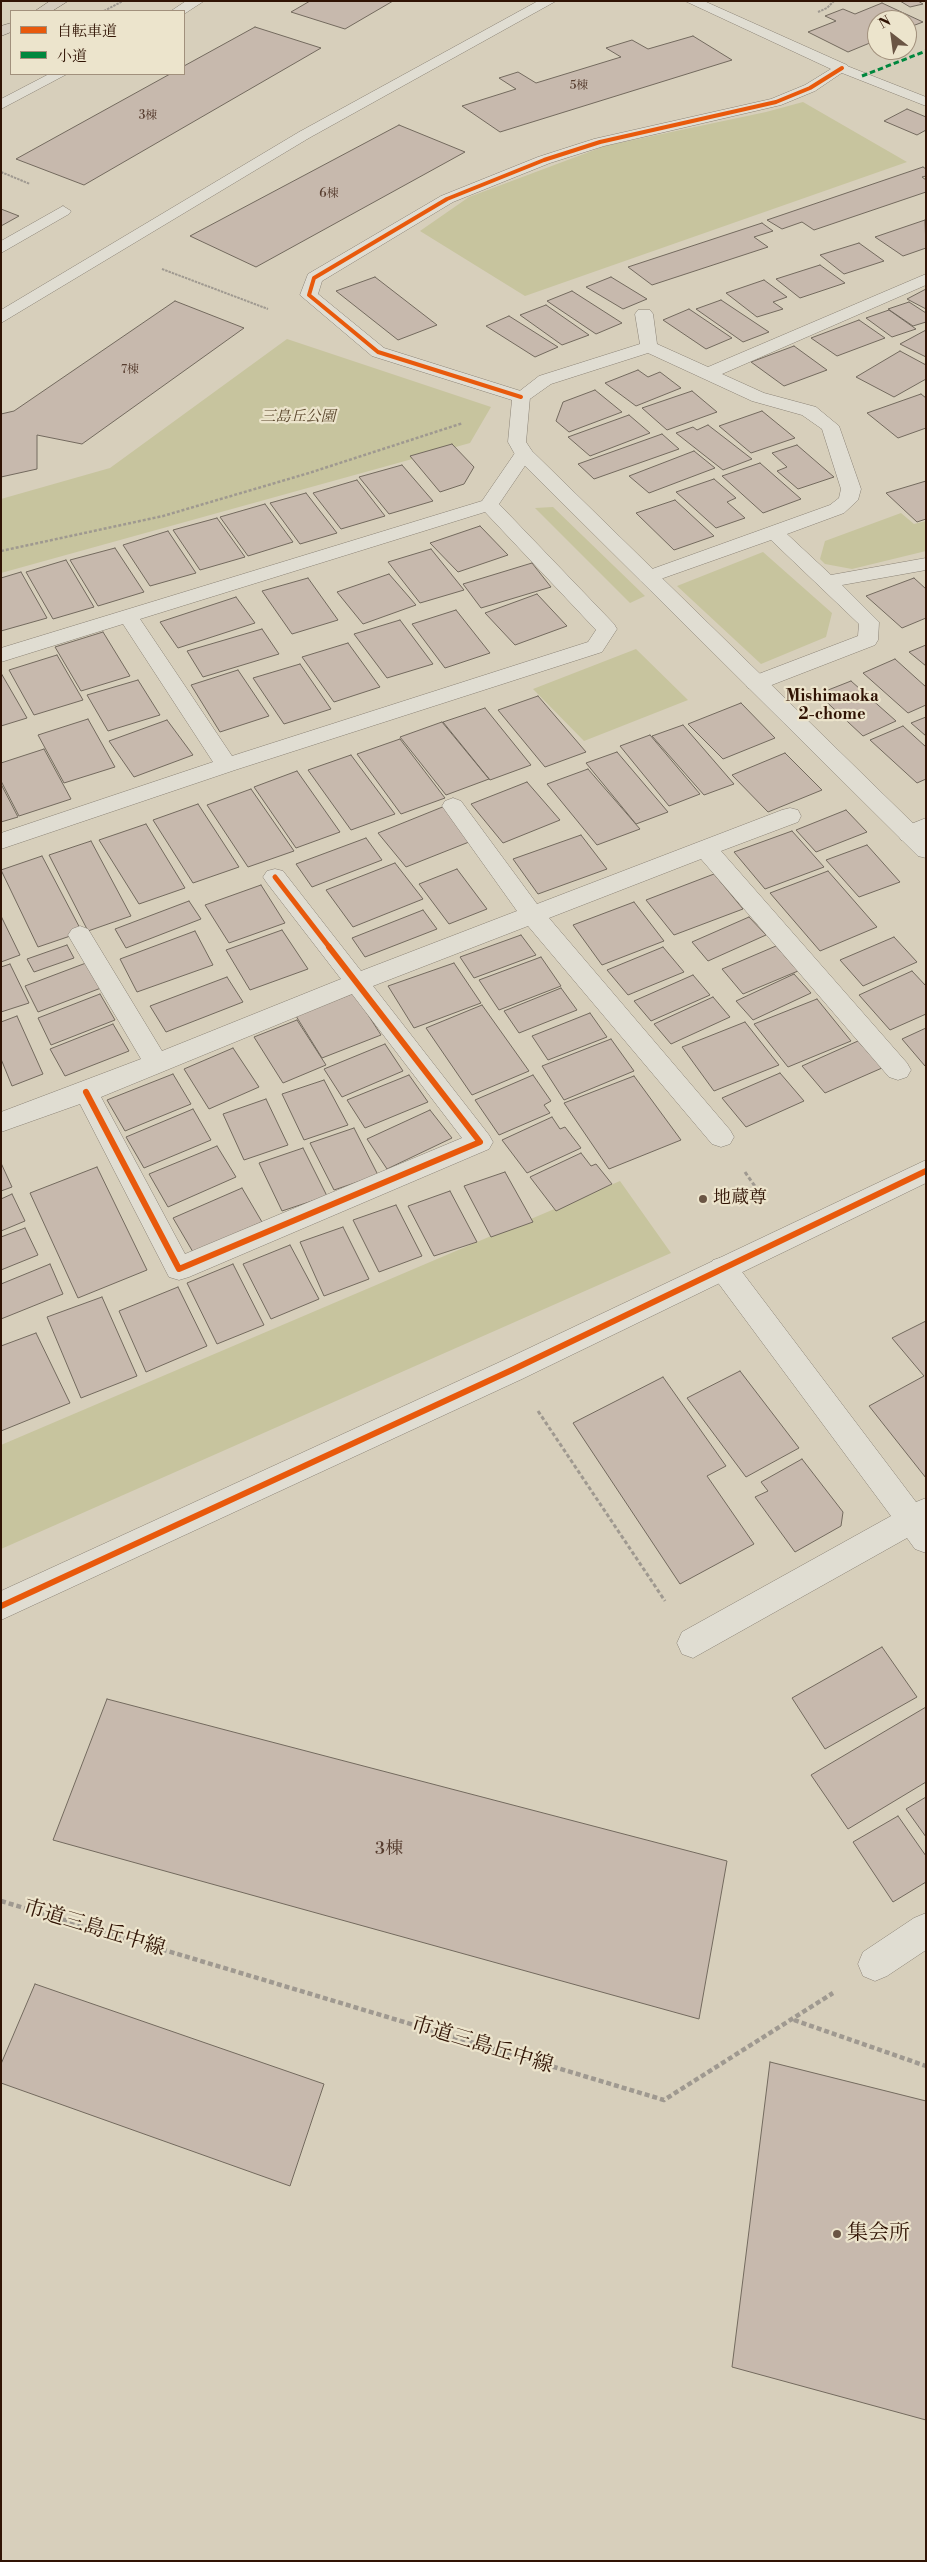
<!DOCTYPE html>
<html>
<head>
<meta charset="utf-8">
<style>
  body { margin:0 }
  #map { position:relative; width:927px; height:2562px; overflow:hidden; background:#d7cfbb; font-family:"Libre Bodoni","Noto Serif JP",serif }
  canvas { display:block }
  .frame { position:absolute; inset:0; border:2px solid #301304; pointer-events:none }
  .legend { position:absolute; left:10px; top:10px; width:175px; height:65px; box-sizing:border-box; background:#ece4cc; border:1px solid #a1907c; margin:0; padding:6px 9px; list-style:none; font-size:15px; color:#301304 }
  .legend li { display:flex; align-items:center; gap:10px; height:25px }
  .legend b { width:25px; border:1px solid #a1907c }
  .north { position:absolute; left:867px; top:10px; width:50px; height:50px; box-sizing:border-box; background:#ece4cc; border:1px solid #a1907c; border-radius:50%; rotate:330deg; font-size:14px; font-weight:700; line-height:20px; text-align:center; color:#301304 }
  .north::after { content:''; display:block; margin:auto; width:18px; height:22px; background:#6a5544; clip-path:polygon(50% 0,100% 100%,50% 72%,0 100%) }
</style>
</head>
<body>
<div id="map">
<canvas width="927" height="2562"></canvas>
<div class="frame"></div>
<ul class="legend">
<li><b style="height:6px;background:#e8590c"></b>自転車道</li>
<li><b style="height:6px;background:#00873e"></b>小道</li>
</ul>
<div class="north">N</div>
</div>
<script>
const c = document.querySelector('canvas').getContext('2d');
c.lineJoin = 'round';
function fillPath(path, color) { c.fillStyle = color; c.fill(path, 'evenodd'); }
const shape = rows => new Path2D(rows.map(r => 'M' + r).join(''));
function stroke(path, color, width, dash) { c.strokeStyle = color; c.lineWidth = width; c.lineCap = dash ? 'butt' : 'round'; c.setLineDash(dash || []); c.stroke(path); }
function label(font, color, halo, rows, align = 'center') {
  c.font = font + ' "Libre Bodoni","Noto Serif JP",serif'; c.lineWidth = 4.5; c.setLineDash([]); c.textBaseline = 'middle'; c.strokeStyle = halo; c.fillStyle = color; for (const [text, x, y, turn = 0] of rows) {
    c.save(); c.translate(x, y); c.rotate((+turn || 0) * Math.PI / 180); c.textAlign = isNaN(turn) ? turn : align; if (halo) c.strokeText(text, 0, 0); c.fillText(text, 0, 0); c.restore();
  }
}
fillPath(shape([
  [803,102,907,162,525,296,420,231,469,197,605,146,766,112],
  [287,339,491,407,470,443,1,573,1,499,110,468],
  [553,507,645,596,630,603,535,508],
  [901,513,914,524,926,521,926,551,852,569,825,564,820,559,825,541],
  [763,552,832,613,826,637,761,664,677,586],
  [636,649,688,700,584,741,533,689],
  [620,1181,671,1253,1,1549,1,1445]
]), '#c7c49e');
const building = shape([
  [310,1,393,1,345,29,291,12,310,1],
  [900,1,918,1,923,4,910,7,900,1],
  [882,3,923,22,907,28,907,20,877,20,877,40,848,52,808,32,836,21,825,16,843,9,855,14,882,3],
  [255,27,321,48,84,185,16,159,170,74,184,74,184,66,255,27],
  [693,36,732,60,500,132,462,106,516,89,499,78,518,72,536,83,621,57,606,48,632,40,648,49,693,36],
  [907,109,926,117,926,130,917,135,884,121,907,109],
  [399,125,465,152,256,267,190,236,399,125],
  [923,167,926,169,926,176,922,177,926,180,926,192,814,230,802,222,782,229,767,220,923,167],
  [1,209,19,216,1,226,1,209],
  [925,220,926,248,903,256,875,237,925,220],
  [762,223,773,231,754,237,768,247,652,285,628,267,762,223],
  [859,243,884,261,844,274,820,255,859,243],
  [820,265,845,283,800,298,776,279,820,265],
  [375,277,437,325,398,340,336,291,375,277],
  [611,277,647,299,623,309,586,287,611,277],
  [764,280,787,297,773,302,783,309,757,317,726,293,764,280],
  [926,289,926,309,907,299,926,289],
  [572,291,622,323,596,334,547,301,572,291],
  [721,300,769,332,743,342,696,309,721,300],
  [175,301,244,328,82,444,37,435,37,469,1,477,1,414,14,411,175,301],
  [909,302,926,313,926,322,913,326,888,309,909,302],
  [546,305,589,335,562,345,520,315,546,305],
  [689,309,732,338,706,349,663,320,689,309],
  [889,310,916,329,892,337,866,318,889,310],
  [509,316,558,347,535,357,486,326,509,316],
  [859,320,885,338,837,356,811,338,859,320],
  [926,330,926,357,900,344,926,330],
  [794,346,827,370,784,386,751,362,794,346],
  [900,351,926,365,926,379,894,397,856,377,900,351],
  [638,370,648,377,660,372,681,388,636,406,605,383,638,370],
  [595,390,622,412,569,432,556,421,563,402,595,390],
  [692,391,717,412,667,430,642,408,692,391],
  [921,394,926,398,926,428,898,438,867,413,921,394],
  [762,411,795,438,751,453,719,426,762,411],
  [629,415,650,433,590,456,568,437,629,415],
  [708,425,752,459,723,470,676,433,693,427,697,430,708,425],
  [662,434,679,449,594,479,578,464,662,434],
  [452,444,474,467,464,484,440,492,410,456,452,444],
  [797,445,834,477,798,489,777,471,787,467,772,453,797,445],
  [694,451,715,468,649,493,629,476,694,451],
  [760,463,801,499,763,513,722,476,760,463],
  [402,465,433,501,389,514,359,477,402,465],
  [714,479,736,498,727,502,745,518,716,528,676,492,714,479],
  [357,480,385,516,341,529,313,493,357,480],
  [926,481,926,519,917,522,886,493,926,481],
  [306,493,337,533,300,544,270,503,306,493],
  [675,500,714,536,674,550,636,513,675,500],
  [265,504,293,542,248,556,220,517,265,504],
  [217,518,245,557,200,570,173,530,217,518],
  [480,526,508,555,458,572,430,543,480,526],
  [168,531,196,573,150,586,123,545,168,531],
  [115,548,144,592,98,606,70,560,115,548],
  [431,549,464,590,420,603,388,562,431,549],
  [66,560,94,607,53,619,26,572,66,560],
  [532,563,551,587,481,608,463,584,532,563],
  [21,572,47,618,1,631,1,578,21,572],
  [389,574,416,605,363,624,337,592,389,574],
  [308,578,338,620,292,634,262,591,308,578],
  [914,578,926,589,926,618,902,628,866,596,914,578],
  [537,594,567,626,515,645,485,613,537,594],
  [236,597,255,623,178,648,160,622,236,597],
  [456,610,490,653,445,668,412,624,456,610],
  [400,620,433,664,387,678,354,634,400,620],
  [262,629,279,654,203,677,187,651,262,629],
  [103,632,130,676,81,691,55,647,103,632],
  [348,643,380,687,334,702,302,657,348,643],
  [926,645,926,666,909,652,926,645],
  [57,655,83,700,34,715,9,670,57,655],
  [895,659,926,687,926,705,908,713,863,673,895,659],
  [300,664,331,709,284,724,253,678,300,664],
  [238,670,269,716,220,732,191,685,238,670],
  [1,673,27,718,1,726,1,673],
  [138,680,160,715,108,731,87,695,138,680],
  [851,681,896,721,863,736,818,694,851,681],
  [538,696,586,752,545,767,498,710,538,696],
  [741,703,775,738,723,759,688,724,741,703],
  [485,708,531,765,490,780,443,722,485,708],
  [926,717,926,736,911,723,926,717],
  [88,719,115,767,64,783,38,735,88,719],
  [167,720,193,755,134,777,109,741,167,720],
  [442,722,489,779,446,795,400,737,442,722],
  [683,725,734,784,704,795,652,736,683,725],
  [903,726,926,747,926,779,917,783,870,740,903,726],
  [650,735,700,794,669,806,620,746,650,735],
  [400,739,445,798,401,814,357,754,400,739],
  [44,749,71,799,19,816,1,781,1,763,44,749],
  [617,752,668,812,636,824,586,763,617,752],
  [785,753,822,790,768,812,732,775,785,753],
  [351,755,395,814,351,830,308,770,351,755],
  [588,769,640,829,597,845,547,784,588,769],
  [297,771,340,832,296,848,254,787,297,771],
  [527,782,560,820,503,843,471,804,527,782],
  [1,784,18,817,1,822,1,784],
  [251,789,294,851,248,867,207,805,251,789],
  [198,804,239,867,193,883,153,820,198,804],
  [445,806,474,840,406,867,378,833,445,806],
  [846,810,867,832,816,852,796,830,846,810],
  [146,824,185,888,139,904,99,840,146,824],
  [792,831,824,867,765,889,734,852,792,831],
  [581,835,607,869,538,894,513,859,581,835],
  [366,838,382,860,312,887,296,864,366,838],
  [91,841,131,916,88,931,49,855,91,841],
  [867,845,900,882,859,897,826,860,867,845],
  [42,856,82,932,38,947,1,870,42,856],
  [395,863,423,899,353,927,326,890,395,863],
  [457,869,487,909,449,924,419,884,457,869],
  [828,871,877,927,820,951,770,893,828,871],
  [714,874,743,909,674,935,646,900,714,874],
  [261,885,285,923,229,943,205,905,261,885],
  [189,901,201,919,126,948,115,929,189,901],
  [634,902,664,941,602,965,573,925,634,902],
  [423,910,437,929,365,957,352,938,423,910],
  [1,916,20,955,1,962,1,916],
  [749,917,766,935,708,961,692,942,749,917],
  [282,930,308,969,250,990,226,950,282,930],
  [195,931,213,965,137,992,120,959,195,931],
  [521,935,536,955,474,978,460,957,521,935],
  [894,937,917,962,863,986,840,960,894,937],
  [67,945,74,958,34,972,27,959,67,945],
  [776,946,798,971,743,994,722,969,776,946],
  [663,947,684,972,628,995,607,970,663,947],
  [541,957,561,986,499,1010,479,980,541,957],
  [86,963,101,988,38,1012,25,986,86,963],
  [454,963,481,1003,414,1028,388,986,454,963],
  [10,964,29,1003,1,1012,1,967,10,964],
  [912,971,926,986,926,1014,890,1030,859,995,912,971],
  [794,974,811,993,753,1020,736,1001,794,974],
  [693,975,710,995,651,1021,634,1001,693,975],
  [227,977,243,1002,166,1032,150,1006,227,977],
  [561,988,577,1010,519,1033,504,1011,561,988],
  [354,993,381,1035,322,1058,296,1016,354,993],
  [100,994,115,1020,51,1045,38,1018,100,994],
  [713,997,730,1017,671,1044,654,1024,713,997],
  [817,999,851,1041,788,1067,754,1024,817,999],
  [482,1005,529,1071,472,1095,426,1028,482,1005],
  [590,1013,607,1037,548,1060,532,1036,590,1013],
  [17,1016,43,1074,12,1086,1,1059,1,1022,17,1016],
  [297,1020,326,1065,283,1083,254,1037,297,1020],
  [745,1022,779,1065,714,1091,682,1047,745,1022],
  [113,1024,129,1051,65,1076,50,1049,113,1024],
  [926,1028,926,1066,925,1066,902,1039,926,1028],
  [611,1039,634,1071,564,1100,542,1066,611,1039],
  [858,1041,882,1068,825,1093,802,1066,858,1041],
  [385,1044,403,1071,342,1097,324,1069,385,1044],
  [233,1048,259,1087,209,1109,184,1069,233,1048],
  [780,1073,804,1101,746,1127,722,1098,780,1073],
  [173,1074,191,1104,125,1131,107,1100,173,1074],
  [409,1075,428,1102,365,1128,347,1100,409,1075],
  [533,1075,551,1101,544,1105,550,1113,499,1135,475,1100,533,1075],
  [634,1076,681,1140,609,1169,564,1103,634,1076],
  [324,1080,348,1125,304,1140,282,1094,324,1080],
  [266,1099,288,1145,244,1160,223,1114,266,1099],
  [193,1109,211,1140,144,1168,126,1137,193,1109],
  [430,1110,452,1138,387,1169,367,1139,430,1110],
  [552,1117,560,1129,565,1127,581,1148,527,1173,502,1140,552,1117],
  [354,1128,378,1175,334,1190,310,1143,354,1128],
  [217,1146,236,1177,168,1207,149,1174,217,1146],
  [303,1148,327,1196,282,1211,259,1163,303,1148],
  [581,1153,591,1166,596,1164,612,1184,556,1211,530,1177,581,1153],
  [1,1163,12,1187,1,1191,1,1163],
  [97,1167,147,1270,78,1298,30,1193,97,1167],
  [505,1172,533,1222,491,1237,464,1186,505,1172],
  [242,1188,262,1222,193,1252,173,1218,242,1188],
  [450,1191,477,1242,434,1256,408,1206,450,1191],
  [12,1194,25,1221,1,1231,1,1199,12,1194],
  [396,1205,422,1256,379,1272,353,1220,396,1205],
  [343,1227,369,1279,324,1296,300,1242,343,1227],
  [25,1228,38,1255,1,1270,1,1237,25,1228],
  [290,1245,319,1299,271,1319,243,1264,290,1245],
  [50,1264,63,1294,1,1319,1,1284,50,1264],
  [233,1264,264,1325,217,1344,187,1283,233,1264],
  [178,1287,207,1346,146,1372,119,1311,178,1287],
  [102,1297,137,1376,81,1398,47,1317,102,1297],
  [926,1321,926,1478,869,1406,924,1376,892,1338,926,1321],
  [36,1333,70,1403,1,1431,1,1346,36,1333],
  [740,1371,799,1448,746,1477,687,1398,740,1371],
  [663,1377,726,1466,707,1476,754,1544,680,1584,573,1423,663,1377],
  [802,1459,843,1512,841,1526,795,1552,755,1497,768,1491,761,1482,802,1459],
  [882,1647,917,1697,825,1749,792,1698,882,1647],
  [107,1699,727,1861,699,2019,53,1840,107,1699],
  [926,1707,926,1782,848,1829,811,1775,926,1707],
  [926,1797,926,1837,906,1809,926,1797],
  [898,1816,926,1856,926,1882,893,1902,853,1842,898,1816],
  [35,1984,324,2084,290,2186,1,2083,1,2064,35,1984],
  [770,2062,926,2101,926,2420,732,2367,770,2062]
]);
fillPath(building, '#c7b9ad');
stroke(building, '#736a5e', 1);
const service = shape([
  [186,1,204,1,184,14,184,11,171,11,186,1],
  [538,1,556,1,309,138,1,323,1,310,299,132,538,1],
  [49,74,67,74,1,109,1,99,49,74],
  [63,206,71,211,69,214,1,253,1,241,63,206]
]);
const minor = shape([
  [842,64,926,97,926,106,837,71,835,68,842,64],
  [926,274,926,285,722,374,764,393,816,407,839,426,861,489,858,500,844,513,787,534,831,575,926,558,926,570,842,585,879,622,878,640,875,645,764,688,756,690,748,688,745,683,748,678,858,636,859,624,771,540,655,581,648,583,641,581,638,577,641,573,830,505,839,498,841,489,822,429,802,415,752,401,648,353,551,384,527,401,521,402,515,401,512,397,539,376,640,344,635,314,638,310,650,310,653,314,657,344,708,367,926,274],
  [524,448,531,450,533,454,499,504,614,624,617,629,602,652,235,770,1,849,1,833,213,762,123,624,1,662,1,648,482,501,517,450,524,448],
  [485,512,596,630,588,642,232,756,140,619,485,512],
  [453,798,461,801,537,904,782,810,790,808,798,810,801,816,798,822,721,851,907,1063,911,1070,907,1077,898,1080,889,1077,701,859,549,918,730,1130,734,1137,730,1144,721,1147,712,1144,528,926,373,986,489,1135,493,1142,489,1149,189,1277,179,1280,169,1277,80,1104,1,1132,1,1112,141,1059,68,935,72,929,80,926,88,929,162,1051,341,979,267,883,263,877,267,871,275,869,283,871,361,971,517,911,442,806,445,801,453,798],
  [352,994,462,1138,185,1254,101,1097,352,994],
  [926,818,926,836,909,842,901,840,898,834,901,828,926,818],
  [723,1257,733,1260,916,1502,926,1498,926,1553,915,1549,907,1538,693,1658,682,1654,677,1643,682,1632,891,1516,713,1276,709,1268,713,1260,723,1257],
  [926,1913,926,1950,887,1976,875,1981,863,1976,858,1964,863,1952,914,1918,926,1913]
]);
const tertiary = shape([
  [685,1,704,1,847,65,849,68,815,91,781,105,604,146,550,163,453,202,322,281,318,294,384,348,527,393,530,397,526,442,532,451,926,836,926,858,918,856,517,458,508,442,512,400,372,356,300,295,308,274,441,196,538,157,594,139,771,99,805,85,831,69,685,1],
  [926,1160,926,1183,522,1379,1,1620,1,1591,502,1361,926,1160]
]);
const trunk = shape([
  [50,1,68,1,52,11,35,11,50,1],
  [11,23,11,32,1,36,1,26,11,23]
]);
stroke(service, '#8b8376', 1);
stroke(minor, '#8b8376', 1);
stroke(tertiary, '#8b8376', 1);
stroke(trunk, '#736a5e', 1);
stroke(shape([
  [104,11,123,1],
  [818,12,827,8,834,1],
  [1,172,30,184],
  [162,269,268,309]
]), '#9f9990', 2, [2.5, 1]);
stroke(shape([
  [1,551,163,516,309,473,463,423]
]), '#9f9990', 2.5, [3, 2]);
stroke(shape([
  [745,1172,763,1198],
  [538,1411,665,1601]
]), '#9f9990', 3, [4, 2.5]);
stroke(shape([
  [1,1901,664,2100,833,1993],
  [794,2020,926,2066]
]), '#9f9990', 4.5, [5, 3]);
fillPath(service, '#e0ddd2');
fillPath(minor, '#e0ddd2');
fillPath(tertiary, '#e0ddd2');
fillPath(trunk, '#d4ccbe');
stroke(shape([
  [862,76,926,51]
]), '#00873e', 3, [5.5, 3]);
stroke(shape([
  [521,397,378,352,309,295,314,278,447,199,544,160,600,142,776,102,810,88,842,68]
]), '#e8590c', 4);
stroke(shape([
  [275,877,330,948]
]), '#e8590c', 5);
stroke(shape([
  [86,1092,179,1269,480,1142,329,947],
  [1,1606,512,1370,926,1171]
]), '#e8590c', 6);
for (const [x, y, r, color] of [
  [703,1199,5,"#6a5544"],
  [837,2234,5,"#6a5544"]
]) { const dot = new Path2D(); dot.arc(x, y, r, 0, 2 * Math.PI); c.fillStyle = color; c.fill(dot); stroke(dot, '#ece4cc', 2); }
label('12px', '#563c2e', null, [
  ["5棟",579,86],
  ["3棟",148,116],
  ["6棟",329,194],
  ["7棟",130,370]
]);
label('italic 15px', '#59452b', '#ece4cc', [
  ["三島丘公園",298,417]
]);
label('bold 16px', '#301304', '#ece4cc', [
  ["Mishimaoka",832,697],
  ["2-chome",832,715]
]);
label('18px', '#301304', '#ece4cc', [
  ["地蔵尊",713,1199]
], 'left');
label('18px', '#563c2e', null, [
  ["3棟",389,1850]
]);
label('21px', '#301304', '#ece4cc', [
  ["市道三島丘中線",94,1929,17],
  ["市道三島丘中線",482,2046,17]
]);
label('21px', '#301304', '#ece4cc', [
  ["集会所",847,2234]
], 'left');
</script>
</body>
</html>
